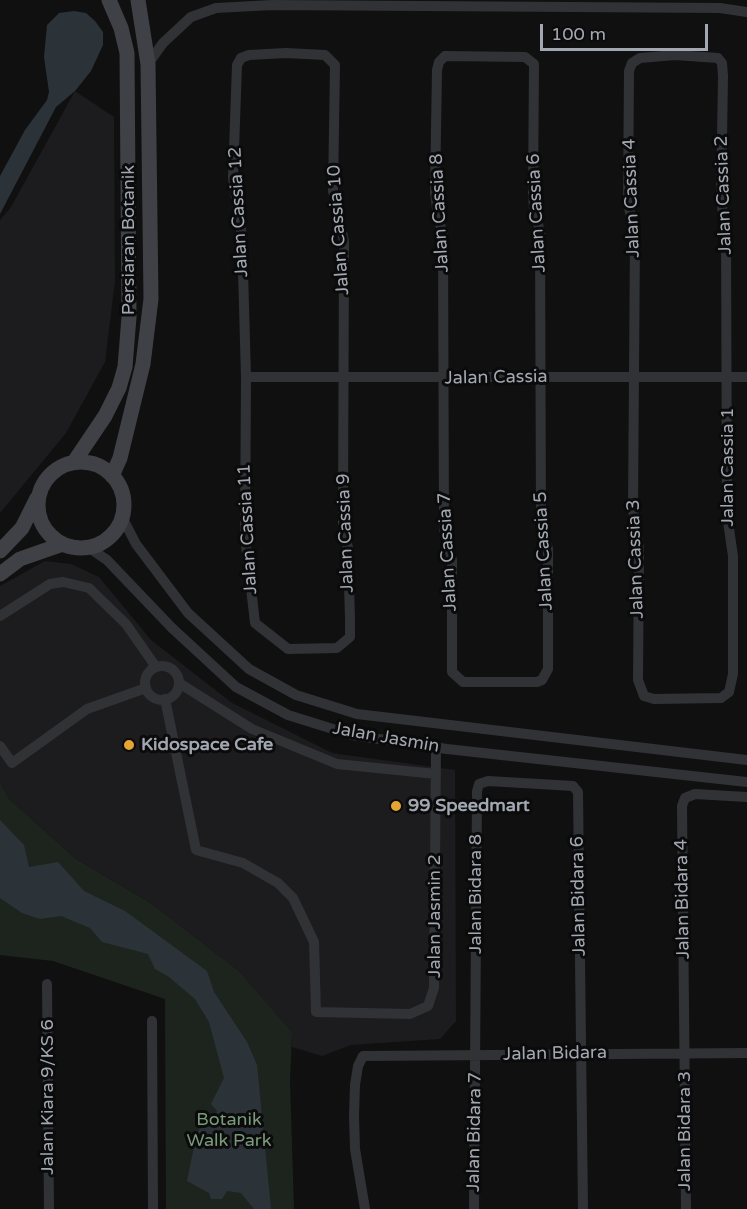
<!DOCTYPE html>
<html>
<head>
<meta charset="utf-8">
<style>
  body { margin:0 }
  #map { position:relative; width:747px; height:1209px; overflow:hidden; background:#101011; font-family:"Varela Round",sans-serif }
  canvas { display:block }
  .scale { position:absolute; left:540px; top:24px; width:168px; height:27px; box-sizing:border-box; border:3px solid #a2a7b1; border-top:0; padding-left:8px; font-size:18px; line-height:21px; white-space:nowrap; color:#a2a7b1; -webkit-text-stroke:4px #0b0b0c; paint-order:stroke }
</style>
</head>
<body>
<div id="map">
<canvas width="747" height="1209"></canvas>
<div class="scale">100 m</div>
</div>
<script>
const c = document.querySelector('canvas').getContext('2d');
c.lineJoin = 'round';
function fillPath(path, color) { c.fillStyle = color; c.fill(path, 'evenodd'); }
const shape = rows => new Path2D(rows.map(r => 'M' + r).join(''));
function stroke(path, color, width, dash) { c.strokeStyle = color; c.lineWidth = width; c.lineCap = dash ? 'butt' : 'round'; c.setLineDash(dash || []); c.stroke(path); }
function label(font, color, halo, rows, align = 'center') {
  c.font = font + ' "Varela Round",sans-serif'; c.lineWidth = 6; c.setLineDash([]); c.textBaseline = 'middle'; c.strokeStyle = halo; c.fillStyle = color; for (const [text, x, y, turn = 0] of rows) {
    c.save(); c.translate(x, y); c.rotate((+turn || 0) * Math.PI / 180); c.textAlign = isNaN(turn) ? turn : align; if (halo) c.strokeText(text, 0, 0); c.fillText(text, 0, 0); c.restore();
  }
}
fillPath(shape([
  [75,91,114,117,115,281,105,362,66,433,0,513,0,220,11,207],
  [45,561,71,564,99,577,151,640,232,703,332,753,455,770,456,1021,440,1039,351,1045,322,1056,292,1047,292,1032,239,971,152,904,76,859,9,799,0,782,0,586]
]), '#1c1c1e');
fillPath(shape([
  [0,782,9,799,76,859,152,904,239,971,292,1032,290,1082,294,1209,166,1209,165,999,53,961,0,955]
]), '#1d241d');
fillPath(shape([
  [74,11,86,13,95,21,103,32,103,45,91,71,75,91,56,107,0,214,0,176,25,130,47,100,49,92,44,57,47,25,59,13],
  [0,820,24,845,29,867,58,862,84,891,125,911,207,971,214,992,247,1042,257,1065,271,1209,254,1209,241,1193,227,1191,222,1199,211,1199,209,1193,187,1181,196,1137,199,1129,213,1125,217,1111,211,1104,224,1078,209,1022,195,999,169,977,155,969,148,954,102,942,90,928,61,916,40,919,22,913,0,898]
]), '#2b3339');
stroke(shape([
  [286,53,325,55,335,65,333,191,344,241,343,523,348,548,350,619,350,637,337,648,288,649,255,623,245,536,246,377,242,236,233,178,237,65,241,58,249,55,286,53],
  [675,55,718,58,722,63,723,76,721,200,726,233,727,515,733,556,733,674,729,692,721,698,654,699,644,696,638,680,639,549,633,510,635,233,628,204,629,71,632,63,640,58,675,55],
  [445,56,525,57,534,64,533,193,534,209,540,232,541,525,548,549,548,669,542,680,537,682,463,682,452,672,452,560,444,529,443,235,438,217,435,192,437,70,439,62,445,56],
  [148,64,163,43,191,17,216,8,272,5,720,8,747,12],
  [246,377,747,377],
  [122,517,136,544,188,613,249,669,296,695,357,714,747,760],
  [88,547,107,560,172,628,236,687,288,715,352,735,447,749,747,782],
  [0,616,50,584,63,582,89,588,126,624,156,667],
  '145 683a17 17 0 1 1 34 0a17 17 0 1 1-34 0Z',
  [179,683,252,729,337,764,436,774],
  [165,699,196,850,243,863,278,883,293,898,314,942,316,1012,410,1014,428,1006,434,988,436,747],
  [0,746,12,763,87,709,146,688],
  [47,984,49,1209],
  [152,1021,153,1209],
  [365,1209,355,1149,354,1116,355,1085,358,1066,363,1056,747,1053],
  [474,1209,477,791,479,784,488,781,573,786,578,792,583,1209],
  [686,1209,682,806,685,798,695,794,747,797]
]), '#313236', 10);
stroke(shape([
  [74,462,105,416,119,388,125,367,129,317,127,53,121,28,109,0],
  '38 505a43 43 0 1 1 86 0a43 43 0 1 1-86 0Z',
  [112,476,120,458,143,364,151,299,148,64,138,0],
  [0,551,22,528,37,498],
  [0,574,20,559,63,544]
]), '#404146', 15);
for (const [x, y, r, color] of [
  [129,745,6,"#e5a535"],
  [396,806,6,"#e5a535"]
]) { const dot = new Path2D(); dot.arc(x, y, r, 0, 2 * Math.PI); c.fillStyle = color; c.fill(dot); stroke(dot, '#0b0b0c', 2); }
label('18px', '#a2a7b1', '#0b0b0c', [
  ["Jalan Cassia 2",724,195,-92],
  ["Jalan Cassia 4",632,198,-92],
  ["Jalan Cassia 12",239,212,-93],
  ["Jalan Cassia 8",440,213,-93],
  ["Jalan Cassia 6",537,213,-93],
  ["Jalan Cassia 10",339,230,-94],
  ["Persiaran Botanik",129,240,-90],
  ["Jalan Cassia",496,378,-1],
  ["Jalan Cassia 1",728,467,-90],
  ["Jalan Cassia 11",248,529,-93],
  ["Jalan Cassia 9",346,533,-92],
  ["Jalan Cassia 5",544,551,-93],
  ["Jalan Cassia 7",448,552,-93],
  ["Jalan Cassia 3",636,559,-92],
  ["Jalan Jasmin",386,738,10],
  ["Jalan Bidara 8",476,894,-90],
  ["Jalan Bidara 6",579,896,-91],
  ["Jalan Bidara 4",683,899,-91],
  ["Jalan Jasmin 2",435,916,-90],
  ["Jalan Bidara",555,1054,-1],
  ["Jalan Kiara 9/KS 6",48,1097,-90],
  ["Jalan Bidara 3",685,1131,-90],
  ["Jalan Bidara 7",475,1132,-89]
]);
label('bold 18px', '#a2a7b1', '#0b0b0c', [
  ["Kidospace Cafe",141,745],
  ["99 Speedmart",408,806]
], 'left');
label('18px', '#7a9b7b', '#0b0b0c', [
  ["Botanik",229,1120],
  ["Walk Park",229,1141]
]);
</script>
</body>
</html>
